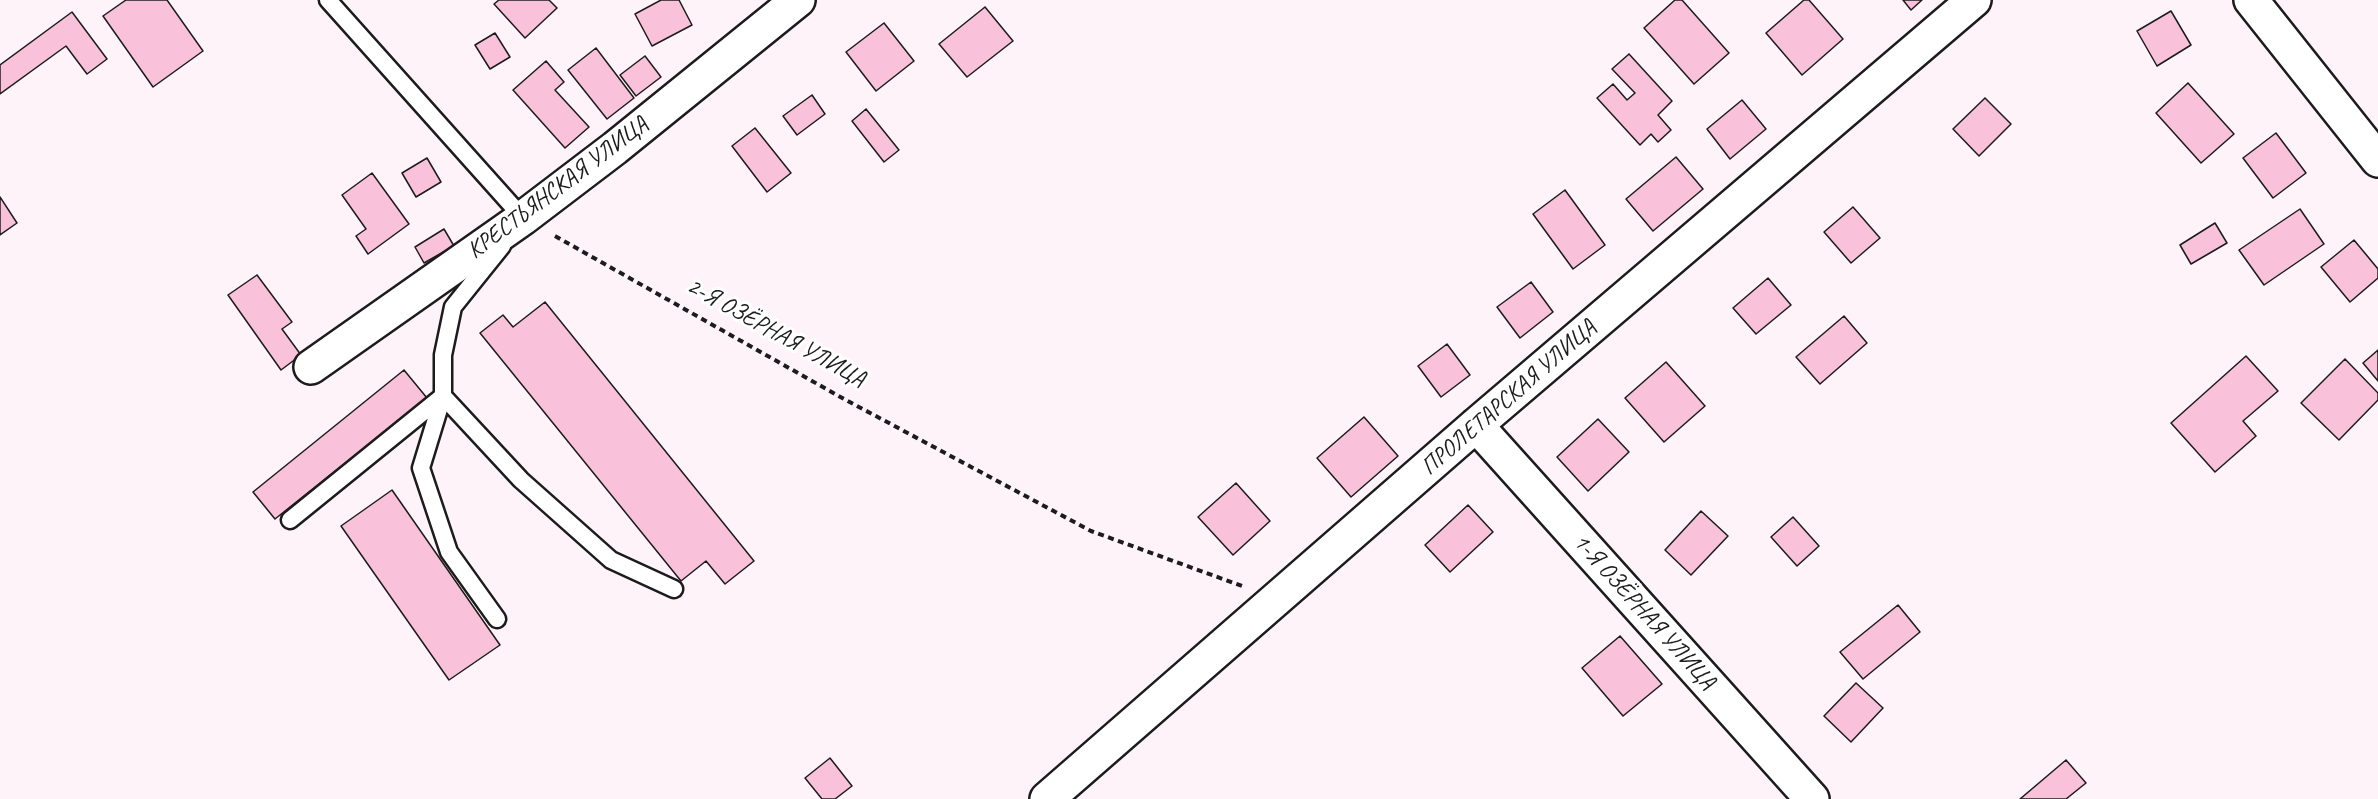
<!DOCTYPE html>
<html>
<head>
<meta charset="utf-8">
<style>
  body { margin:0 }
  canvas { display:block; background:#fef3f8 }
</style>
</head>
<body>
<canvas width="2378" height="799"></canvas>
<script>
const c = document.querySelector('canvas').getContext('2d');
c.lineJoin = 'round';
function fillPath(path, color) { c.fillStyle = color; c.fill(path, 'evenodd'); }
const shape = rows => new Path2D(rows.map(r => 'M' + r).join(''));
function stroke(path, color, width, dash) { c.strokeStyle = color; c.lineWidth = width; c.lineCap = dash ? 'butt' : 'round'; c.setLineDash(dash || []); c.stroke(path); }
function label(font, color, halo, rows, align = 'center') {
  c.font = font + ' Caveat,sans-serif'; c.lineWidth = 6; c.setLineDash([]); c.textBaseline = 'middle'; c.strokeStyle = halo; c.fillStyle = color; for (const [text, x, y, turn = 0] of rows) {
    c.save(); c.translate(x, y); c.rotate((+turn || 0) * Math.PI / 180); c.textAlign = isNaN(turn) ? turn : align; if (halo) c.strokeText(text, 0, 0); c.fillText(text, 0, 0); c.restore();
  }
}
const building = shape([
  [126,0,167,0,203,51,153,87,103,16,126,0],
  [499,0,549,0,557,8,525,38,494,4,499,0],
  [661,0,679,0,692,25,652,46,635,14,661,0],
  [1675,0,1682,0,1729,53,1694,84,1644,28,1675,0],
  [1804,0,1809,0,1843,39,1802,75,1766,33,1804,0],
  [1903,0,1922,0,1911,10,1903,0],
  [985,7,1013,41,967,77,939,44,985,7],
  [2171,11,2191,45,2157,66,2137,31,2171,11],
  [72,12,107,59,87,74,66,46,0,94,0,65,72,12],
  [884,23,914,61,876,91,846,52,884,23],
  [495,33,510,57,490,69,475,45,495,33],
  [596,48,634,98,607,119,568,70,596,48],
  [1629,54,1672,101,1658,115,1671,130,1658,142,1651,134,1640,145,1597,98,1613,84,1627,100,1635,93,1612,69,1629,54],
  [645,56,661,77,636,96,620,75,645,56],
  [546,61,564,82,555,90,589,127,565,148,513,90,546,61],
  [2188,83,2234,134,2201,163,2156,113,2188,83],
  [812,95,825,114,797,135,783,116,812,95],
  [1985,98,2011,124,1979,156,1953,129,1985,98],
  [1742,100,1766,129,1730,159,1707,129,1742,100],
  [866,109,899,150,884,162,852,121,866,109],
  [755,128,791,173,767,192,732,146,755,128],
  [2276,133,2306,173,2273,198,2243,158,2276,133],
  [1676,157,1703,189,1653,231,1626,199,1676,157],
  [427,158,441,182,416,197,402,173,427,158],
  [372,173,409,224,368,254,356,236,366,229,342,195,372,173],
  [1565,190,1605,245,1573,269,1533,214,1565,190],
  [0,197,17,223,0,235,0,197],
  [1853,207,1880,238,1851,263,1824,232,1853,207],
  [2300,209,2324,244,2264,285,2239,250,2300,209],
  [2215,223,2227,243,2191,264,2180,245,2215,223],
  [444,229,454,246,424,263,415,247,444,229],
  [2354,240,2378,269,2378,278,2350,302,2321,267,2354,240],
  [257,275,292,322,282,329,301,355,281,370,228,295,257,275],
  [1768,278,1791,305,1756,334,1733,308,1768,278],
  [1531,282,1553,312,1520,338,1497,307,1531,282],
  [545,302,754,561,725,584,706,561,681,581,480,333,503,315,513,327,545,302],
  [1844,316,1867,343,1820,384,1796,357,1844,316],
  [1447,344,1470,375,1441,397,1418,366,1447,344],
  [2378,350,2378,381,2363,363,2378,350],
  [2246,356,2278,391,2243,421,2256,436,2215,472,2171,423,2246,356],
  [2345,359,2378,393,2378,400,2339,440,2301,403,2345,359],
  [1666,362,1705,406,1664,442,1625,398,1666,362],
  [404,370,427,398,275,519,253,492,404,370],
  [1364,417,1398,456,1351,497,1317,458,1364,417],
  [1598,419,1629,452,1588,491,1557,457,1598,419],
  [1236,483,1270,521,1233,555,1198,517,1236,483],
  [392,490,500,645,449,680,341,526,392,490],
  [1468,505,1493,532,1450,572,1425,545,1468,505],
  [1701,511,1728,536,1691,575,1665,550,1701,511],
  [1793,517,1819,546,1797,566,1771,537,1793,517],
  [1898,605,1920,632,1863,679,1840,652,1898,605],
  [1620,636,1662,684,1623,716,1582,668,1620,636],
  [1856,683,1883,708,1851,742,1824,716,1856,683],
  [830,758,852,786,835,799,822,799,805,778,830,758],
  [2066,760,2086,783,2066,799,2020,799,2066,760]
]);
fillPath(building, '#fac2da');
stroke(building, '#1c1c1c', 1.5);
const service = shape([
  [328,0,523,218,521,220],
  [290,520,443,396,521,480,611,560,674,589],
  [497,619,449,552,421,468,443,396,443,355,453,307,502,246]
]);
const minor = shape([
  [2251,0,2378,160],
  [311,367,523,218,615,148,798,0],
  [1476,425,1812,799],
  [1047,799,1476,425,1974,0]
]);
stroke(service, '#1c1c1c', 21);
stroke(minor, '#1c1c1c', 38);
stroke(shape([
  [555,236,844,399,1091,531,1242,586]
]), '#1c1c1c', 4, [6, 4.5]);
stroke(service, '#fff', 16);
stroke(minor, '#fff', 33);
label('24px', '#1c1c1c', '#fff', [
  ["КРЕСТЬЯНСКАЯ УЛИЦА",558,188,-37],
  ["2-Я ОЗЁРНАЯ УЛИЦА",776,333,29],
  ["ПРОЛЕТАРСКАЯ УЛИЦА",1509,398,-41],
  ["1-Я ОЗЁРНАЯ УЛИЦА",1644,612,48]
]);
</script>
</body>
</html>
